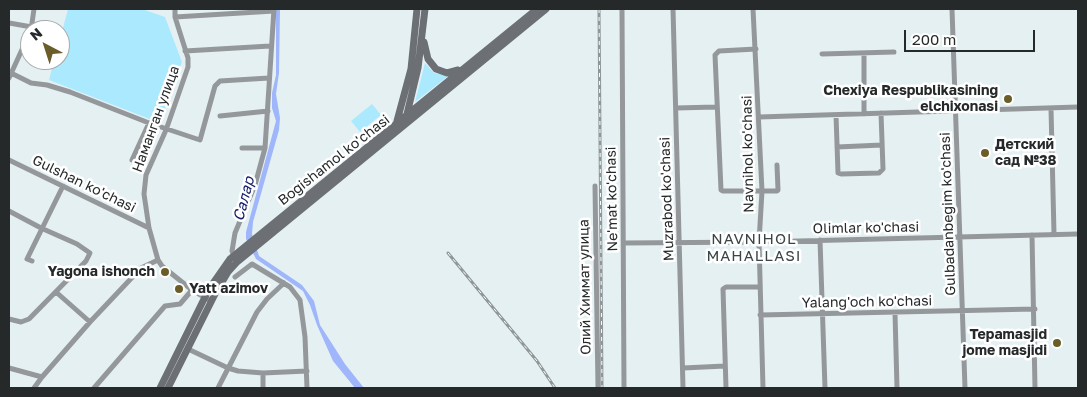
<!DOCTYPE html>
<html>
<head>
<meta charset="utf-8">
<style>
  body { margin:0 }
  #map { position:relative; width:1087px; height:397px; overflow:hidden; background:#e5f0f3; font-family:"Golos Text",sans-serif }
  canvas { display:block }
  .frame { position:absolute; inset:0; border:10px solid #25292a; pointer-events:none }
  .north { position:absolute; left:20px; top:20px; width:50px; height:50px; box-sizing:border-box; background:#fff; border:1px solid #a8a9aa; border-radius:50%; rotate:320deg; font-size:14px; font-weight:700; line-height:20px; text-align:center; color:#25292a }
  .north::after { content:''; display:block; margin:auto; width:18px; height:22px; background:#6a5d2a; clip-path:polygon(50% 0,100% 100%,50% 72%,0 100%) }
  .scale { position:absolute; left:904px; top:30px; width:131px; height:22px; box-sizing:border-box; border:2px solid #25292a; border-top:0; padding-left:6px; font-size:15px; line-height:18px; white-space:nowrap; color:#25292a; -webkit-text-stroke:4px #fff; paint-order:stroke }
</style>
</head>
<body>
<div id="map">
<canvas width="1087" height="397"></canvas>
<div class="frame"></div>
<div class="north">N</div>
<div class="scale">200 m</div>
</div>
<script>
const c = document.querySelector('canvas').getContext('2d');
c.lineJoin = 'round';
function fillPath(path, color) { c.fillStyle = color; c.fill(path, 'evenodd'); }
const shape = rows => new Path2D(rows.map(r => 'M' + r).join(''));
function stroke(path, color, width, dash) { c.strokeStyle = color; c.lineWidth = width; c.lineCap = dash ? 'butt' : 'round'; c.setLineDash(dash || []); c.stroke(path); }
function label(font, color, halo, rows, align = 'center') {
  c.font = font + ' "Golos Text",sans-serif'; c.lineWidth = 5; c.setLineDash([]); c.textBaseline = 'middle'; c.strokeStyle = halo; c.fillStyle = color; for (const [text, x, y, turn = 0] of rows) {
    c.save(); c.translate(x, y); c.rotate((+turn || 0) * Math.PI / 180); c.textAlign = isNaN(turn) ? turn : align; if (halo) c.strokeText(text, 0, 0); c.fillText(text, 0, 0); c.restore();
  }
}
fillPath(shape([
  [68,9,142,9,165,17,182,62,160,123,49,80,54,60,60,60,60,39],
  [425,63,434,73,444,75,447,77,415,102],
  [372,104,381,115,360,132,351,121]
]), '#abeafe');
fillPath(shape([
  [276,9,280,9,279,73,276,94,280,118,279,130,253,222,252,234,259,256,302,285,314,301,320,325,345,364,364,388,355,388,333,361,317,325,310,305,303,291,256,259,246,239,246,232,276,121,272,108,272,93,276,75]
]), '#9fb6fa');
stroke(shape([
  [175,9,175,17,188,58,188,67,166,130,146,175,144,194,149,228,158,260,162,266,192,290,211,301],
  [622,9,624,388],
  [673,9,683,388],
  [753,9,762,191,759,242,763,388],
  [952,9,965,388],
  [175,17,274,11],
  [9,23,32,27],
  [31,30,34,9],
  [756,49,719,51,715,55,721,190,723,191,777,191,778,190,777,165],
  [185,51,270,46],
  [822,54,894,52],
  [9,72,31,83,47,85,70,92,149,123,200,140,215,86,220,81,269,78],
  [9,78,30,32],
  [676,108,716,107],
  [1051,108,1054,234],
  [864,114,864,53],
  [836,115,838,173,841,174,879,173,883,169,881,113],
  [220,116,268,111],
  [759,117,1078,107],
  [837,147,882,145],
  [242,148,265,148],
  [9,160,149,228],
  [132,160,149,123],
  [595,186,598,388],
  [9,211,41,228,77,244,90,253,86,261,29,319,21,322,9,319],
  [1032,235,1035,388],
  [820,240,825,388],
  [624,243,759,242,1078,234],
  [235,259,232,251,235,233,255,185,265,148,274,9],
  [32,261,27,259,63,186],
  [235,277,252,264,290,287,300,300,305,337,307,388],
  [56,292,90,322],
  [895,313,897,388],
  [760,315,1035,309],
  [188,349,228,368,238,371,263,373,307,371],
  [9,368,42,377],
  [683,368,725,366],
  [263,373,263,388],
  [34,388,42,377,90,322,141,268,158,260],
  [94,388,165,306,180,304,192,290],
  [218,388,257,312,267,299,284,283],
  [726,388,723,289,726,287,760,287]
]), '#95989b', 5);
stroke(shape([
  [424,42,428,59,436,69,447,73,458,70],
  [407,114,418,68,425,9],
  [397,121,411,69,417,9],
  [160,388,209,289,230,259,537,9],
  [168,388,216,292,228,272,237,262,546,9]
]), '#6c7074', 7);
const rail = shape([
  [599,9,602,388],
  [448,253,537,361,555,388]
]);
stroke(rail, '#8e9698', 3);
stroke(rail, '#fff', 1, [4]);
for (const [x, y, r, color] of [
  [1008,99,5,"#6a5d2a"],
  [985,153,5,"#6a5d2a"],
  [165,272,5,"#6a5d2a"],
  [179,289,5,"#6a5d2a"],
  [1057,343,5,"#6a5d2a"]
]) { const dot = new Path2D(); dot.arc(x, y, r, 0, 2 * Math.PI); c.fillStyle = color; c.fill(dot); stroke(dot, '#fff', 2); }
label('bold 14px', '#25292a', '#fff', [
  ["Chexiya Respublikasining",998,91],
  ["elchixonasi",998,107],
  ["Детский",995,145,"left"],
  ["сад №38",995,161,"left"],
  ["Yagona ishonch",155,272],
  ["Yatt azimov",189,289,"left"],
  ["Tepamasjid",1047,335],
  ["jome masjidi",1047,351]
], 'right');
label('14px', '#25292a', '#fff', [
  ["Наманган улица",156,119,-70],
  ["Navnihol ko'chasi",748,154,-91],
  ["Bogishamol ko'chasi",334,160,-38],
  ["Gulshan ko'chasi",84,184,26],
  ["Ne'mat ko'chasi",612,199,-91],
  ["Muzrabod ko'chasi",667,199,-92],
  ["Gulbadanbegim ko'chasi",948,214,-92],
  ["Olimlar ko'chasi",866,228,-1],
  ["Олий Химмат улица",585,287,-91],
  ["Yalang'och ko'chasi",867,302,-1]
]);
label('italic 15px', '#15206c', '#fff', [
  ["Салар",244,199,-75]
]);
c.letterSpacing = '1px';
label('15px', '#3b4446', '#fff', [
  ["NAVNIHOL",754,239],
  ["MAHALLASI",754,256]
]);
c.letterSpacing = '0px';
</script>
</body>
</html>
